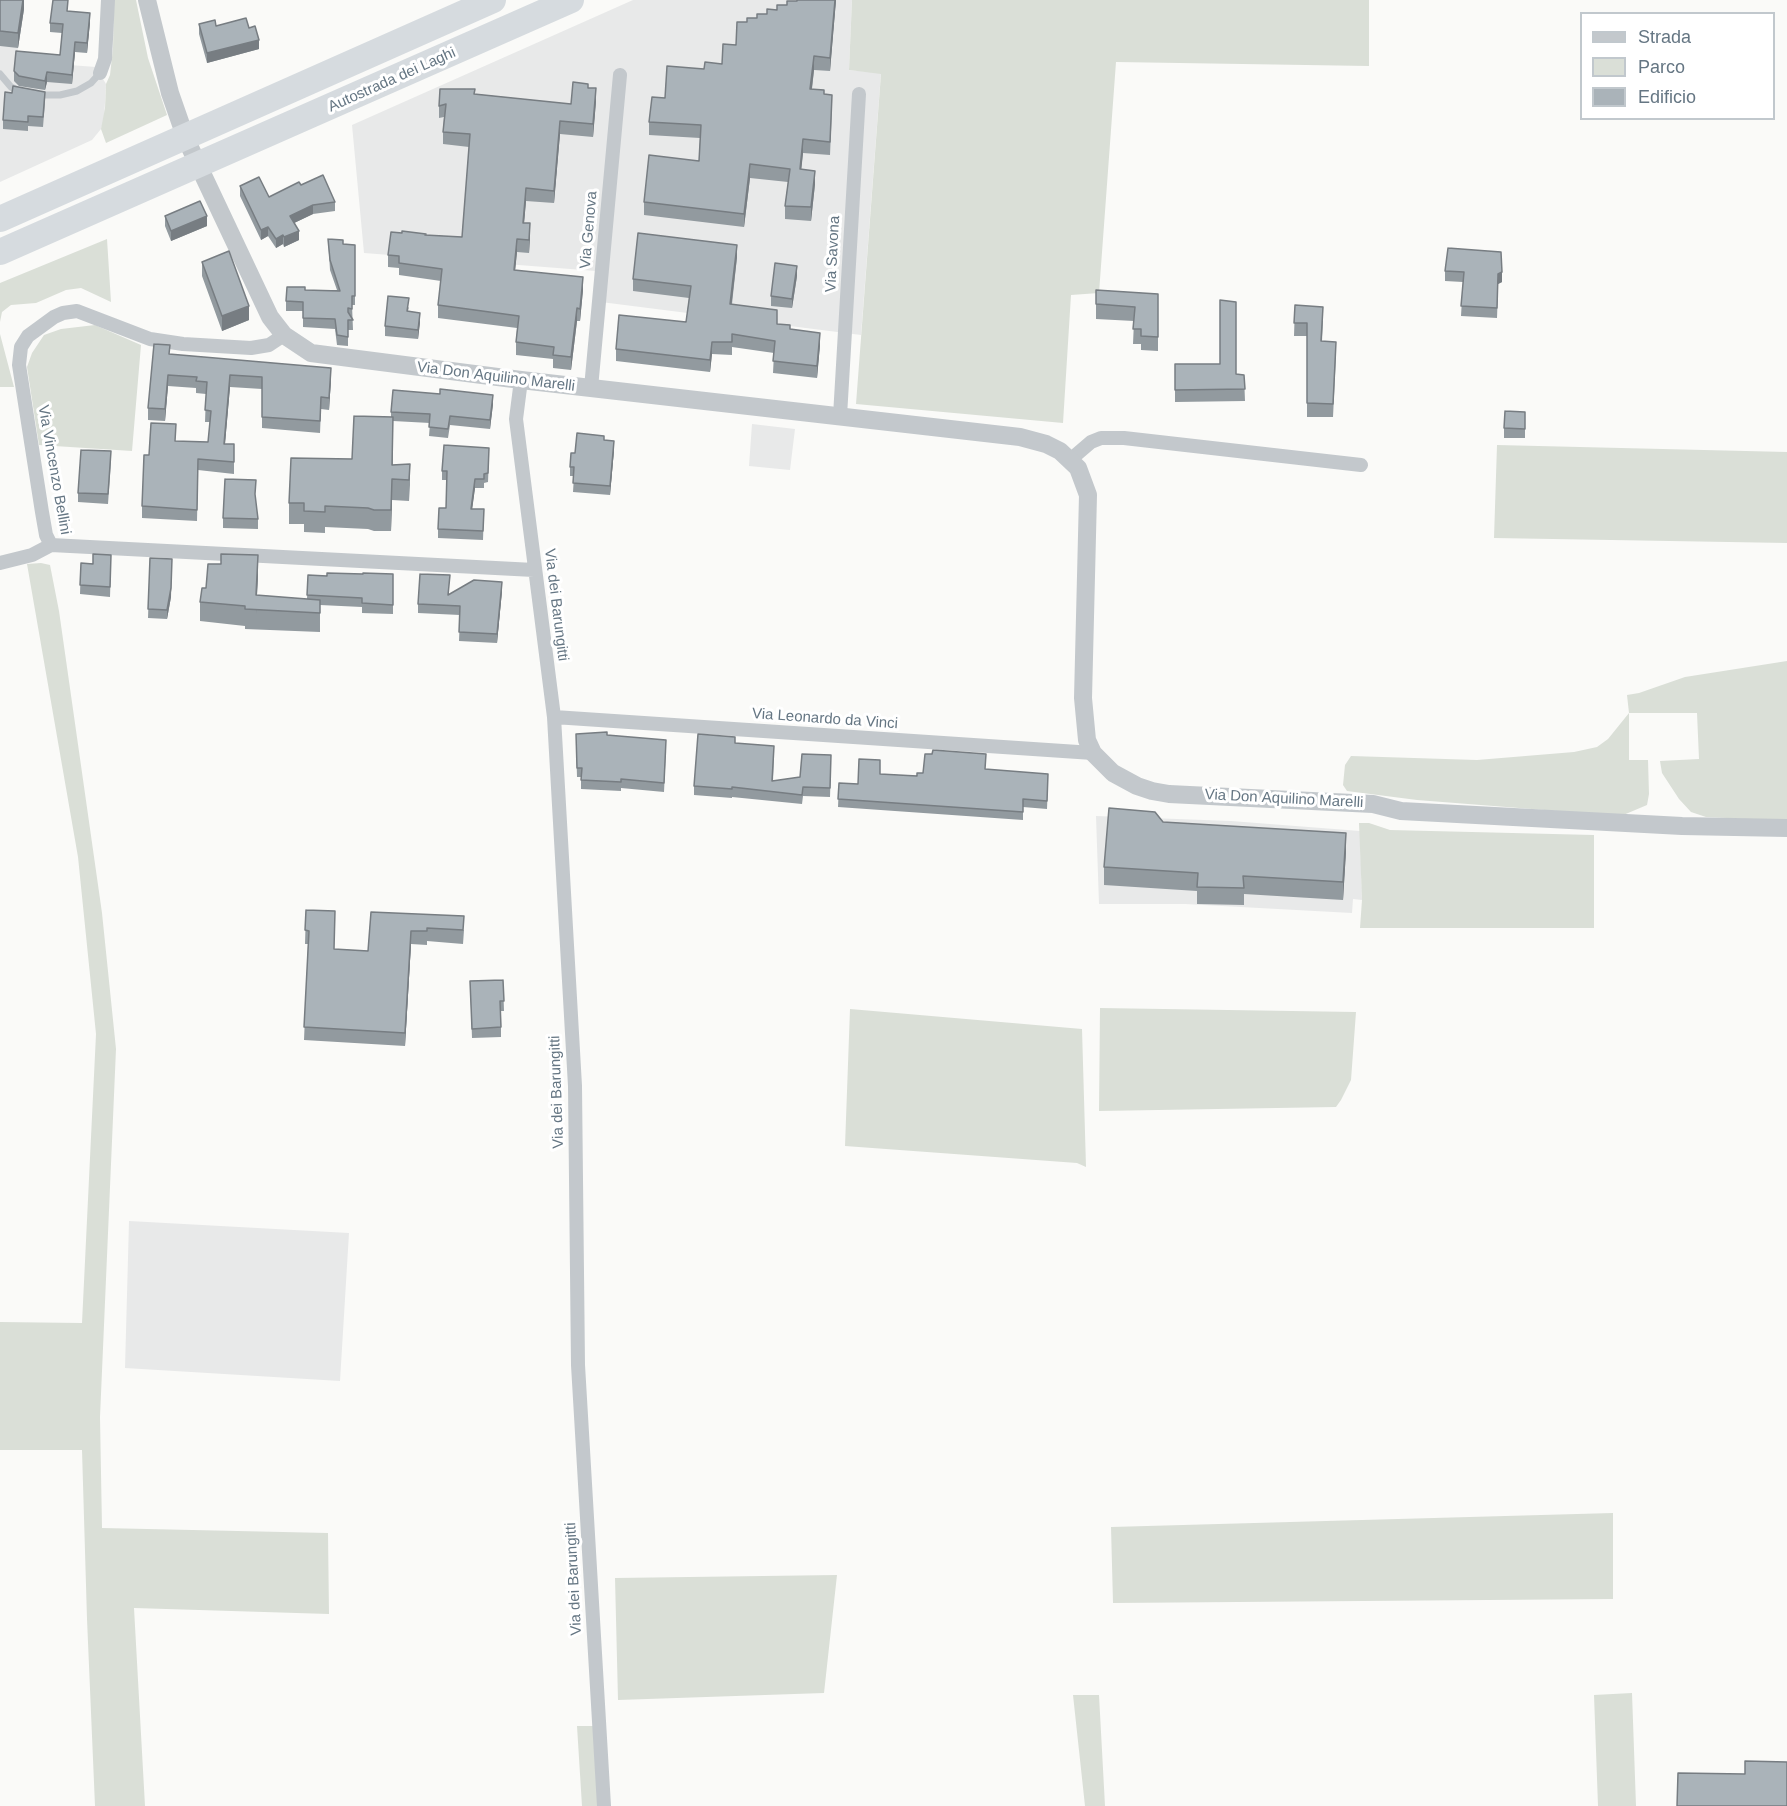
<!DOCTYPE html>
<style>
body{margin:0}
#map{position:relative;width:1787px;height:1806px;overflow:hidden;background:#fafaf8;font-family:Arial,sans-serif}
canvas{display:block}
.legend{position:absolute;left:1580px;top:12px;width:195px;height:108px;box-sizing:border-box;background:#fff;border:2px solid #c1c8cd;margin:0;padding:8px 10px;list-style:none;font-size:18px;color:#657683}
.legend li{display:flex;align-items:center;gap:12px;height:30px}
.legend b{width:30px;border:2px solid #c1c8cd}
</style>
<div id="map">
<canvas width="1787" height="1806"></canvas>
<ul class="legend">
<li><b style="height:8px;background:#c3c8cc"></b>Strada</li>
<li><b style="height:16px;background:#dadfd7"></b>Parco</li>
<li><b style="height:16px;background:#aab3b9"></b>Edificio</li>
</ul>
</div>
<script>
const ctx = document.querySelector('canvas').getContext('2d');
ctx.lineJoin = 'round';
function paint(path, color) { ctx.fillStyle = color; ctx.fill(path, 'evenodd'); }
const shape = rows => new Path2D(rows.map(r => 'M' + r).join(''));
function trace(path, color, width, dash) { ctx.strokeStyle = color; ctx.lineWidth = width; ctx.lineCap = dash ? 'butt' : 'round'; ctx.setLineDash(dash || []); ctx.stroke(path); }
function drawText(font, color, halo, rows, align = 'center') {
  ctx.font = font + ' Arial,sans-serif'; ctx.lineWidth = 6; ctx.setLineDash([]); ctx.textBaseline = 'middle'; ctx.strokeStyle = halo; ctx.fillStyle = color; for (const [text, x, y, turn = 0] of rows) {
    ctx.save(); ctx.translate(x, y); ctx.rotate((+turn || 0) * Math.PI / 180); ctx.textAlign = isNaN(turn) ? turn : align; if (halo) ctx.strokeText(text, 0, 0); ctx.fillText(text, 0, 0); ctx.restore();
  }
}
const built = shape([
 [633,0,852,0,849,70,881,73,861,335,593,301,596,271,364,253,352,125],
 [0,6,24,9,16,61,96,67,106,84,104,120,101,129,92,140,0,182],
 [752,424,795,429,790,470,749,466],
 [1096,816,1231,821,1360,831,1362,900,1353,899,1352,913,1185,904,1099,904],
 [129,1221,349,1233,340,1381,125,1368]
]);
const green = shape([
 [114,0,136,0,148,58,167,115,106,143,101,129,105,108,106,84,110,75,113,48],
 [852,0,1369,0,1369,66,1116,62,1099,293,1071,295,1063,423,856,404,881,74,849,70],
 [107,239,111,302,81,288,66,290,36,303,11,305,2,312,0,322,0,283],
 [95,325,141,345,132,451,39,445,27,367,32,353,44,335,61,329],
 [0,334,14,387,0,387],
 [1497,445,1787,452,1787,543,1494,538],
 [41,563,50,565,59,611,102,913,116,1049,100,1417,102,1528,328,1533,329,1614,134,1608,145,1806,95,1806,87,1619,82,1450,0,1450,0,1322,82,1323,96,1034,78,857,27,564],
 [1787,661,1787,821,1706,817,1691,812,1679,799,1662,773,1660,761,1699,759,1697,713,1629,713,1629,760,1648,760,1649,794,1647,805,1621,816,1417,800,1347,791,1343,785,1345,765,1351,756,1477,760,1574,752,1597,747,1608,739,1629,713,1627,695,1639,693,1685,677],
 [1359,823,1369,823,1390,830,1594,835,1594,928,1360,928,1362,900],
 [1100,1008,1356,1012,1351,1080,1341,1100,1336,1107,1099,1111],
 [850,1009,1082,1029,1086,1167,1077,1163,845,1146],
 [1613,1513,1613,1599,1113,1603,1111,1527],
 [837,1575,824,1693,618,1700,615,1578],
 [1632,1693,1636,1806,1598,1806,1594,1695],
 [1073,1695,1099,1695,1105,1806,1085,1806],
 [577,1726,597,1726,601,1806,582,1806]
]);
const service = shape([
 [0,74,11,87,21,92],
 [37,95,60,95,77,91,91,83,100,73]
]);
const minor = shape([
 [100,73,105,59,108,0],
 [521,380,516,419,554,717,575,1086,578,1365,604,1806],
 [591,388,620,75],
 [840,416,859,94],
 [1070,460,1091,442,1101,438,1124,438,1361,465],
 [51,545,46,535,42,512,19,365,21,347,28,336,54,317,63,313,77,311,150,339,183,344,251,348,269,345,284,335],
 [51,545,534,570],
 [0,563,32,555,51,545],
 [554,717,1093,753]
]);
const tertiary = shape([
 [147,0,170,93,186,139,270,317,284,335,311,353,521,380,1020,437,1046,444,1060,451,1078,468,1088,495,1083,698,1087,740,1093,753,1113,773,1137,786,1152,791,1169,794,1373,804,1401,811,1682,826,1787,828]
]);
const motorway = shape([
 [0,219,493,0],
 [0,252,571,0]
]);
const wall = shape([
 [0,0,24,0,24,9,18,48,0,46],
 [836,0,830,71,814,70,812,89,824,94,832,108,830,155,803,153,801,169,815,184,811,221,785,219,785,206,788,182,750,178,744,227,644,215,644,202,699,161,700,138,649,135,649,122,665,98,704,69,722,64,736,45,747,22,787,5],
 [68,11,90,22,87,53,75,52,72,84,47,82,45,90,19,86,14,81,14,71,60,55,62,33,50,32,50,23],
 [199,24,249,28,259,49,207,63,199,34],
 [588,88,596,101,593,137,560,134,554,203,526,201,524,223,530,236,529,253,517,252,515,270,583,290,580,321,577,321,571,370,553,368,553,359,516,355,516,342,517,328,438,318,438,305,441,281,399,275,399,268,388,267,388,255,426,235,462,237,469,147,443,144,443,132,444,117,439,118,439,106,475,94,571,104],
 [45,102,43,127,28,126,28,131,3,129,3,120],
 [301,185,335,202,335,211,313,214,294,223,299,240,284,247,283,244,276,248,268,236,261,240,240,196,240,186,269,197],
 [165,216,207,226,171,241,165,226],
 [328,239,343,244,355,245,355,305,352,305,353,330,348,330,348,346,337,345,335,329,303,327,303,311,286,311,286,301,305,290,337,290,330,270],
 [1448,248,1502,282,1498,284,1497,318,1461,316,1463,282,1445,281,1445,271],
 [737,257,732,304,777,324,790,329,820,345,817,378,773,373,774,353,732,347,732,355,712,354,710,372,616,361,616,349,686,322,689,298,633,291,633,279],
 [202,262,249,320,222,331,202,276],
 [797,276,792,308,771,306,771,296],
 [1096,290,1158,294,1158,351,1141,350,1141,344,1133,344,1134,321,1096,319],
 [1295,305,1323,321,1322,341,1336,355,1333,417,1307,417,1307,336,1294,336],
 [409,307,408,311,420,322,418,339,385,336,385,326],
 [170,354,331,379,329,410,321,409,320,433,262,428,262,389,230,387,225,444,234,444,234,474,198,470,197,521,142,518,142,506,149,455,176,441,208,442,210,422,205,422,206,394,196,393,196,388,168,386,165,421,148,420,148,408],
 [1175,364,1236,374,1244,375,1245,401,1175,402],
 [493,404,490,429,450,425,448,438,429,436,430,423,393,421,393,465,410,464,410,485,409,501,392,500,391,531,374,531,368,529,325,527,325,533,304,532,304,524,289,524,289,503,352,459,391,417,391,412],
 [1525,412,1525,438,1504,438,1504,428],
 [604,440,614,450,610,495,573,492,574,476,570,476,570,467,575,453],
 [489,457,488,482,484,483,484,488,475,488,472,509,484,509,483,540,438,538,438,529,446,508,447,480,442,480,442,471],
 [111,461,108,504,78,502,78,493],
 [255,498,258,519,258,529,223,528,223,518],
 [150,558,171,597,167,619,148,618],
 [81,563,111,564,110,597,80,594],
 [363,574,393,574,393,614,362,613,362,607,320,605,320,632,245,629,245,626,200,621,200,602,206,588,258,575,257,595,307,599,308,575,327,576],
 [502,591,497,643,459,641,460,615,418,613,418,604,449,594],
 [607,735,666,749,664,792,621,788,621,791,581,789,581,777,577,777,576,743],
 [735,743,774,755,773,781,800,777,831,765,830,797,803,796,802,804,732,797,732,798,694,795,694,786],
 [985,769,1048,782,1047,809,1023,807,1023,820,838,807,839,783,858,784,880,774,917,776,923,773],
 [1163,822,1346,851,1343,900,1244,894,1244,905,1197,904,1197,891,1104,885,1104,867],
 [306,910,334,949,368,951,371,912,464,930,463,944,427,941,427,945,411,944,405,1046,304,1040,308,944,305,944],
 [503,980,504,1011,501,1011,501,1037,472,1038,470,981]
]);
const shadedWall = shape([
 [23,0,24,0,24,9,18,48,18,33],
 [835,0,836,0,830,71,830,58],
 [90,13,90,22,87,53,87,43],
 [259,40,259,49,207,63,207,53],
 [75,42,75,52,72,84,72,75],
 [814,56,814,70,810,103,810,89],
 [47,72,47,82,45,90,45,81],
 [596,88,596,101,593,137,593,124],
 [560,121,560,134,554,203,554,191],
 [803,139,803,153,800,183,800,169],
 [750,164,750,178,744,227,744,214],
 [815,171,815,184,811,221,811,207],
 [526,188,526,201,523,235,523,223],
 [313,205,313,214,290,225,290,216],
 [207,216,207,226,171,241,171,231],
 [530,223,530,236,529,253,529,240],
 [268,227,268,236,261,240,261,230],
 [299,231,299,240,284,247,284,237],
 [283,235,283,244,276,248,276,239],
 [517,239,517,252,514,282,514,270],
 [737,245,737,257,730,317,730,304],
 [797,266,797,276,792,308,792,299],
 [1502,272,1502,282,1498,284,1497,318,1498,274],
 [583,277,583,290,580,321,580,309],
 [249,306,249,320,222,331,222,316],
 [577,308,577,321,571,370,571,357],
 [420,313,420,322,418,339,418,330],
 [820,333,820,345,817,378,817,366],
 [712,342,712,354,710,372,710,360],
 [331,368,331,379,329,410,329,398],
 [168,375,168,386,165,421,165,409],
 [230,375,230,387,224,455,224,444],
 [493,395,493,404,490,429,490,420],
 [614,441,614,450,610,495,610,486],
 [392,479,392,500,391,531,391,510],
 [475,479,475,488,471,518,471,509],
 [258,555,258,575,256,614,256,595],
 [172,559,171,597,167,619,167,610],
 [502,582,502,591,497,643,497,634],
 [1346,833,1346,851,1343,900,1343,882],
 [411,931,411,944,405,1046,405,1033]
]);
const building = shape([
 [0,0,23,0,18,33,0,31,0,0],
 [53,0,68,0,67,11,90,13,87,43,75,42,72,75,47,72,45,81,19,76,14,71,16,51,60,55,63,24,50,23,53,0],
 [797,0,835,0,830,58,814,56,810,89,824,90,824,94,832,95,830,142,803,139,800,169,815,171,811,207,785,206,790,169,750,164,744,214,644,202,649,155,699,161,701,125,649,122,652,97,665,98,667,66,704,69,705,62,722,64,723,44,736,45,737,22,747,22,747,18,757,18,757,14,767,14,767,9,777,10,777,5,787,5,787,1,797,1,797,0],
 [246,18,249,28,255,26,259,40,207,53,199,24,215,20,216,26,246,18],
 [573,82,588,84,588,88,596,88,593,124,560,121,554,191,526,188,523,223,530,223,529,240,517,239,514,270,583,277,580,309,577,308,571,357,553,355,554,347,516,342,519,316,438,305,442,269,399,263,399,256,388,255,391,232,402,233,402,231,426,234,425,235,462,237,470,134,443,132,446,104,439,106,440,89,475,89,474,94,571,104,573,82],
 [13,86,45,92,43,117,28,116,28,122,3,120,5,92,12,93,13,86],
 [323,175,335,202,313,205,290,216,299,231,284,237,283,235,276,239,268,227,261,230,240,186,259,177,269,197,299,182,301,185,323,175],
 [200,201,207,216,171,231,165,216,200,201],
 [638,233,737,245,730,304,777,310,777,324,790,325,790,329,820,333,817,366,773,361,775,341,732,334,732,342,712,342,710,360,616,349,619,315,686,322,691,286,633,279,638,233],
 [328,239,343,240,343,244,355,245,355,296,352,296,352,309,348,308,348,312,353,320,348,320,348,337,337,335,335,319,303,318,303,302,286,301,287,287,305,287,305,290,340,291,330,260,328,239],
 [1448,248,1501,252,1502,272,1498,274,1497,308,1461,306,1464,272,1445,271,1448,248],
 [229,251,249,306,222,316,202,262,229,251],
 [775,263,797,266,792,299,771,296,775,263],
 [1096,290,1158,294,1158,337,1141,336,1141,329,1133,329,1135,307,1096,304,1096,290],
 [388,296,409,298,407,311,420,313,418,330,385,326,388,296],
 [1220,300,1236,302,1236,374,1244,375,1245,389,1175,390,1175,364,1220,364,1220,300],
 [1295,305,1323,307,1321,341,1336,342,1333,404,1307,403,1307,323,1294,323,1295,305],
 [154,344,170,345,169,354,331,368,329,398,321,397,320,421,262,417,262,377,230,375,224,444,234,444,234,462,198,459,197,510,142,506,144,455,149,455,151,423,176,424,175,441,208,442,211,411,205,410,207,382,196,381,197,377,168,375,165,409,148,408,154,344],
 [440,389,493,395,490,420,450,416,448,429,429,427,430,414,391,412,393,390,440,394,440,389],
 [1505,411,1525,412,1525,429,1504,428,1505,411],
 [354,416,393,417,392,465,410,464,409,480,392,479,391,510,374,510,368,508,325,506,325,512,304,511,304,503,289,503,291,458,352,459,354,416],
 [577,433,604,436,604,440,614,441,610,486,573,483,574,467,570,467,571,453,575,453,577,433],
 [444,445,489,448,488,473,484,474,484,479,475,479,471,509,484,509,483,531,438,529,439,508,446,508,447,471,442,471,444,445],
 [81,450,111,451,108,494,78,493,81,450],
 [225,479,256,480,255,494,258,519,223,518,225,479],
 [93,554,111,555,110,587,80,585,81,563,93,564,93,554],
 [221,554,258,555,256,595,320,600,320,613,245,609,245,606,200,602,202,588,206,588,208,564,221,564,221,554],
 [150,558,172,559,171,588,167,610,148,609,150,558],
 [327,573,363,574,363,573,393,574,393,605,362,603,362,598,307,595,308,575,327,576,327,573],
 [420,574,450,575,448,595,474,580,502,582,497,634,459,632,460,606,418,604,420,574],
 [607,732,607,735,666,740,664,783,621,779,621,782,581,780,582,768,577,768,576,734,607,732],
 [698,734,735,737,735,743,774,746,772,781,800,777,802,754,831,755,830,788,803,787,802,795,732,787,732,789,694,786,698,734],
 [933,750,986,754,985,769,1048,774,1047,801,1023,799,1023,812,838,799,839,783,858,784,859,759,880,760,880,774,917,776,917,773,923,773,925,754,932,754,933,750],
 [1109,808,1155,812,1163,822,1346,833,1343,882,1243,876,1244,888,1197,887,1198,873,1104,867,1109,808],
 [306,910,335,911,334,949,368,951,371,912,464,916,463,930,427,928,427,931,411,931,405,1033,304,1027,309,931,305,930,306,910],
 [503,980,504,1001,500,1001,501,1027,472,1029,470,981,503,980],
 [1745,1761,1787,1762,1787,1806,1677,1806,1678,1773,1745,1774,1745,1761]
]);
const streetNames = [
 ["Autostrada dei Laghi",392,80,-24],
 ["Via Genova",589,230,-85],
 ["Via Savona",833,254,-87],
 ["Via Don Aquilino Marelli",496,377,7],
 ["Via Vincenzo Bellini",54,470,80],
 ["Via dei Barungitti",556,605,83],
 ["Via Leonardo da Vinci",825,719,4],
 ["Via Don Aquilino Marelli",1284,799,3],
 ["Via dei Barungitti",557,1092,-92],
 ["Via dei Barungitti",574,1579,-93]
];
paint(built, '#e8e9e9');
paint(green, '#dadfd7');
trace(service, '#c3c8cc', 7);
trace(minor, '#c3c8cc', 14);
trace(tertiary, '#c3c8cc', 18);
trace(motorway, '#d6dbdf', 26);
paint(wall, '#929a9f');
paint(shadedWall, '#777d82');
paint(building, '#aab3b9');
trace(building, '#777d82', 1.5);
drawText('15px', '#657683', '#fff', streetNames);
</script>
